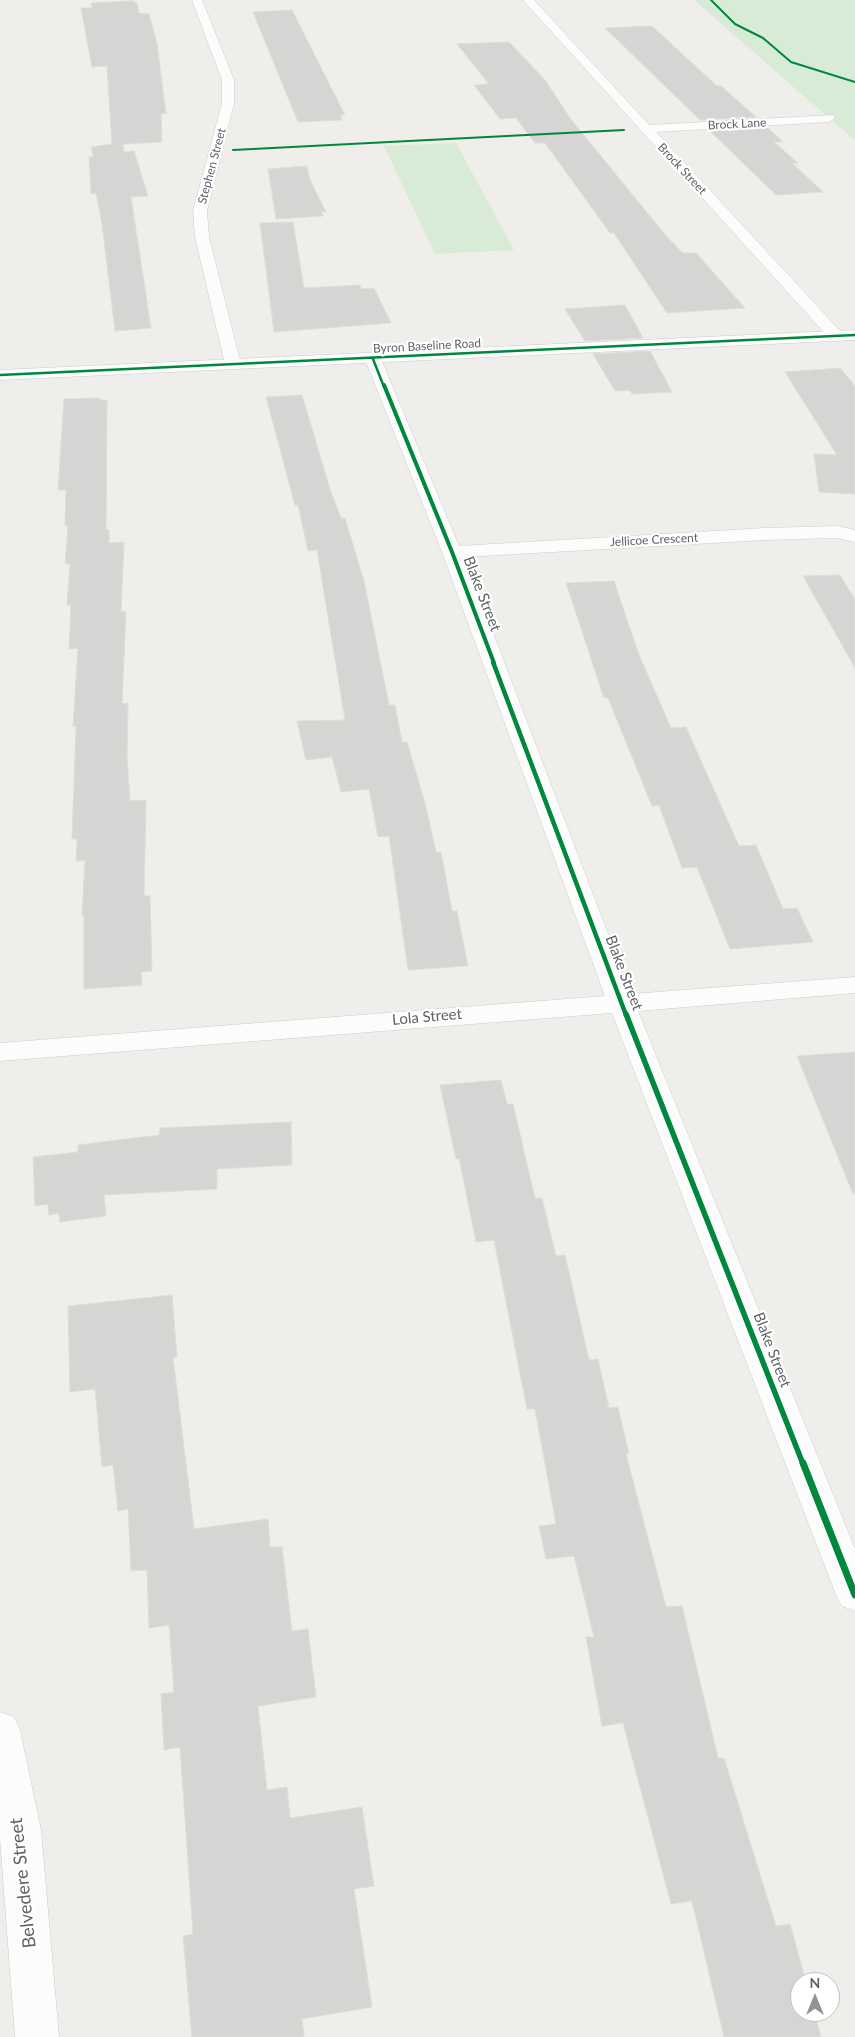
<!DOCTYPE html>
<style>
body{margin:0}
#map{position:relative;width:855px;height:2037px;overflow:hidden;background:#efeeea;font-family:Lato,sans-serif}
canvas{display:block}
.north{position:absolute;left:790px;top:1972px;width:50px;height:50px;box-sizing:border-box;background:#fff;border:1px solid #bfc1c3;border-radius:50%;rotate:0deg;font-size:14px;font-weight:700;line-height:20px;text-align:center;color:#5f6368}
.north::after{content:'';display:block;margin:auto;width:18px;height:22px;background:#919496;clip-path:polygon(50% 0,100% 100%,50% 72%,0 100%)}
</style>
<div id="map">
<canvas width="855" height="2037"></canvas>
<div class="north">N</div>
</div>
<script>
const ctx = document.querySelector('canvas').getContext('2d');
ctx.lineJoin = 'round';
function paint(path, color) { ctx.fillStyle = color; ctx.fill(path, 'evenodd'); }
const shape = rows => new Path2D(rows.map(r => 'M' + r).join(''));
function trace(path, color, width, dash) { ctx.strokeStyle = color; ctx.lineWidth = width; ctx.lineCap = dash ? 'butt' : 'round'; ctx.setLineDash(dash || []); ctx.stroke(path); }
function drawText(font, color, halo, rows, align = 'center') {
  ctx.font = font + ' Lato,sans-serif'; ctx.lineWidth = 4.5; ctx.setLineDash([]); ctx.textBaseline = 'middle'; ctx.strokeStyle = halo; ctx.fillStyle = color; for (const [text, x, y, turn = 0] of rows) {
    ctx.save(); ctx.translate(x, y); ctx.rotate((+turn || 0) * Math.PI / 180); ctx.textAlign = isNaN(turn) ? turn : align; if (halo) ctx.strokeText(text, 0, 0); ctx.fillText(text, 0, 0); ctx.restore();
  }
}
const green = shape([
 [694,0,855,0,855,140,829,118],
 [456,143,514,250,435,254,384,146]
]);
const building = shape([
 [132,1,137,3,139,13,149,14,157,44,166,113,161,114,162,142,123,144,124,152,134,151,148,196,131,197,151,328,115,331,102,224,96,193,91,194,89,157,93,157,91,147,112,144,107,66,92,67,81,8,92,8,91,3,132,1],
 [292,10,345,115,341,115,342,120,298,122,253,12,292,10],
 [652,26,717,86,721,86,756,117,700,120,605,28,652,26],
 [509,42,545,80,570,118,667,237,683,253,696,253,745,308,667,313,614,233,610,233,545,143,535,143,516,118,500,119,474,85,489,84,457,44,509,42],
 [767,127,783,142,774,142,798,163,792,163,823,192,776,195,710,131,767,127],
 [307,166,310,180,326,212,321,212,323,216,276,219,268,169,307,166],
 [293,222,304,288,360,285,361,289,374,288,391,323,274,332,260,223,293,222],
 [625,305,643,338,585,341,565,309,625,305],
 [650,351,672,392,632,394,630,390,615,391,593,354,650,351],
 [840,368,855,386,855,494,819,492,814,454,837,455,785,372,840,368],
 [302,395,330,489,341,518,345,518,364,581,389,705,395,705,402,742,407,742,425,803,436,852,441,852,452,911,457,911,468,966,408,970,389,836,378,837,369,789,341,792,332,757,306,760,297,721,345,720,317,550,308,551,298,505,295,505,266,397,302,395],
 [100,398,100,400,107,400,106,530,109,530,109,543,124,542,121,612,126,611,122,704,128,703,127,756,130,801,146,800,144,896,150,896,152,971,141,972,142,985,84,989,84,916,82,916,85,860,76,861,77,839,72,839,76,726,73,726,78,648,69,649,71,605,67,605,70,564,65,564,68,526,65,526,66,490,58,490,64,399,100,398],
 [840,575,855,600,855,668,803,576,840,575],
 [614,581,639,655,671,728,686,727,739,846,756,845,783,909,797,908,813,942,730,949,697,867,682,868,659,805,652,806,608,698,604,698,566,583,614,581],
 [855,1052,855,1194,853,1194,797,1056,855,1052],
 [501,1080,507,1104,513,1104,535,1198,542,1198,556,1256,565,1255,589,1360,598,1359,609,1408,618,1407,629,1454,626,1454,666,1607,682,1606,718,1758,724,1758,776,1926,790,1924,806,1982,800,1982,800,2012,814,2012,821,2037,724,2037,692,1901,671,1904,623,1723,602,1726,586,1637,594,1637,574,1556,546,1559,539,1526,556,1524,535,1409,527,1409,494,1240,476,1242,459,1158,456,1159,440,1085,501,1080],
 [291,1122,292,1165,217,1169,217,1189,104,1195,106,1216,60,1222,59,1213,49,1215,48,1204,35,1206,33,1157,78,1152,78,1145,159,1135,160,1128,291,1122],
 [172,1295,177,1357,173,1357,194,1529,268,1519,270,1547,282,1547,292,1631,308,1629,316,1697,258,1706,267,1790,287,1787,290,1818,362,1807,374,1886,354,1889,372,2007,302,2019,304,2037,192,2037,183,1936,193,1934,180,1747,164,1750,161,1694,174,1692,169,1625,149,1628,147,1570,131,1571,128,1509,118,1511,113,1465,102,1467,95,1389,70,1392,68,1306,172,1295]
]);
const street = shape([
 [192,0,202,0,234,80,234,104,207,211,209,237,241,364,239,367,233,369,227,367,225,364,195,237,193,211,222,104,222,80,192,0],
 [523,0,534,0,649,125,833,115,835,118,829,122,656,132,842,333,844,336,842,339,830,339,523,0],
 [373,354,381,359,459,546,765,528,837,526,855,530,855,542,837,538,765,540,464,557,631,994,855,977,855,993,638,1011,855,1549,855,1611,842,1606,836,1595,612,1013,0,1061,0,1043,605,996,442,552,365,359,373,354],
 [0,1712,14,1717,20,1730,41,1830,59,2037,15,2037,0,1838,0,1712]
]);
const secondary = shape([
 [855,330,855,340,0,380,0,370,855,330]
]);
const cyclewayFar5 = shape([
 [711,0,735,24,763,38,791,62,855,82],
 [233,150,624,130]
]);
const cyclewayFar4 = shape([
 [373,359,384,387],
 [0,375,855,335]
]);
const cyclewayFar3 = shape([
 [384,385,452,552,494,663]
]);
const cyclewayFar2 = shape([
 [493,662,626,1015]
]);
const cyclewayFar1 = shape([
 [626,1014,803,1464]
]);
const cycleway = shape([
 [803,1463,855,1595]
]);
const farStreetnames = [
 ["Brock Lane",737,124,-3],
 ["Stephen Street",212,166,-75],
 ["Brock Street",682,169,47],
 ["Byron Baseline Road",427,346,-3],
 ["Jellicoe Crescent",654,540,-3]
];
const streetNames = [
 ["Blake Street",482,594,69],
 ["Blake Street",624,973,69],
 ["Lola Street",427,1017,-5],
 ["Blake Street",772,1350,69]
];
const nearStreetnames = [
 ["Belvedere Street",23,1883,-96]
];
paint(green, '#d8ebd6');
paint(building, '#d6d5d3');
trace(building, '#deddd9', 1);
trace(street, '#cbcccc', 1);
trace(secondary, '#cacacb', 1);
paint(street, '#fdfcfc');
paint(secondary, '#fdfcfc');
trace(cyclewayFar5, '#00873e', 2);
trace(cyclewayFar4, '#00873e', 2.5);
trace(cyclewayFar3, '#00873e', 4);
trace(cyclewayFar2, '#00873e', 4.5);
trace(cyclewayFar1, '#00873e', 5.5);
trace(cycleway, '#00873e', 7);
drawText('12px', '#5f6368', '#fff', farStreetnames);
drawText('15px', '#5f6368', '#fff', streetNames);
drawText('18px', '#5f6368', '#fff', nearStreetnames);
</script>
